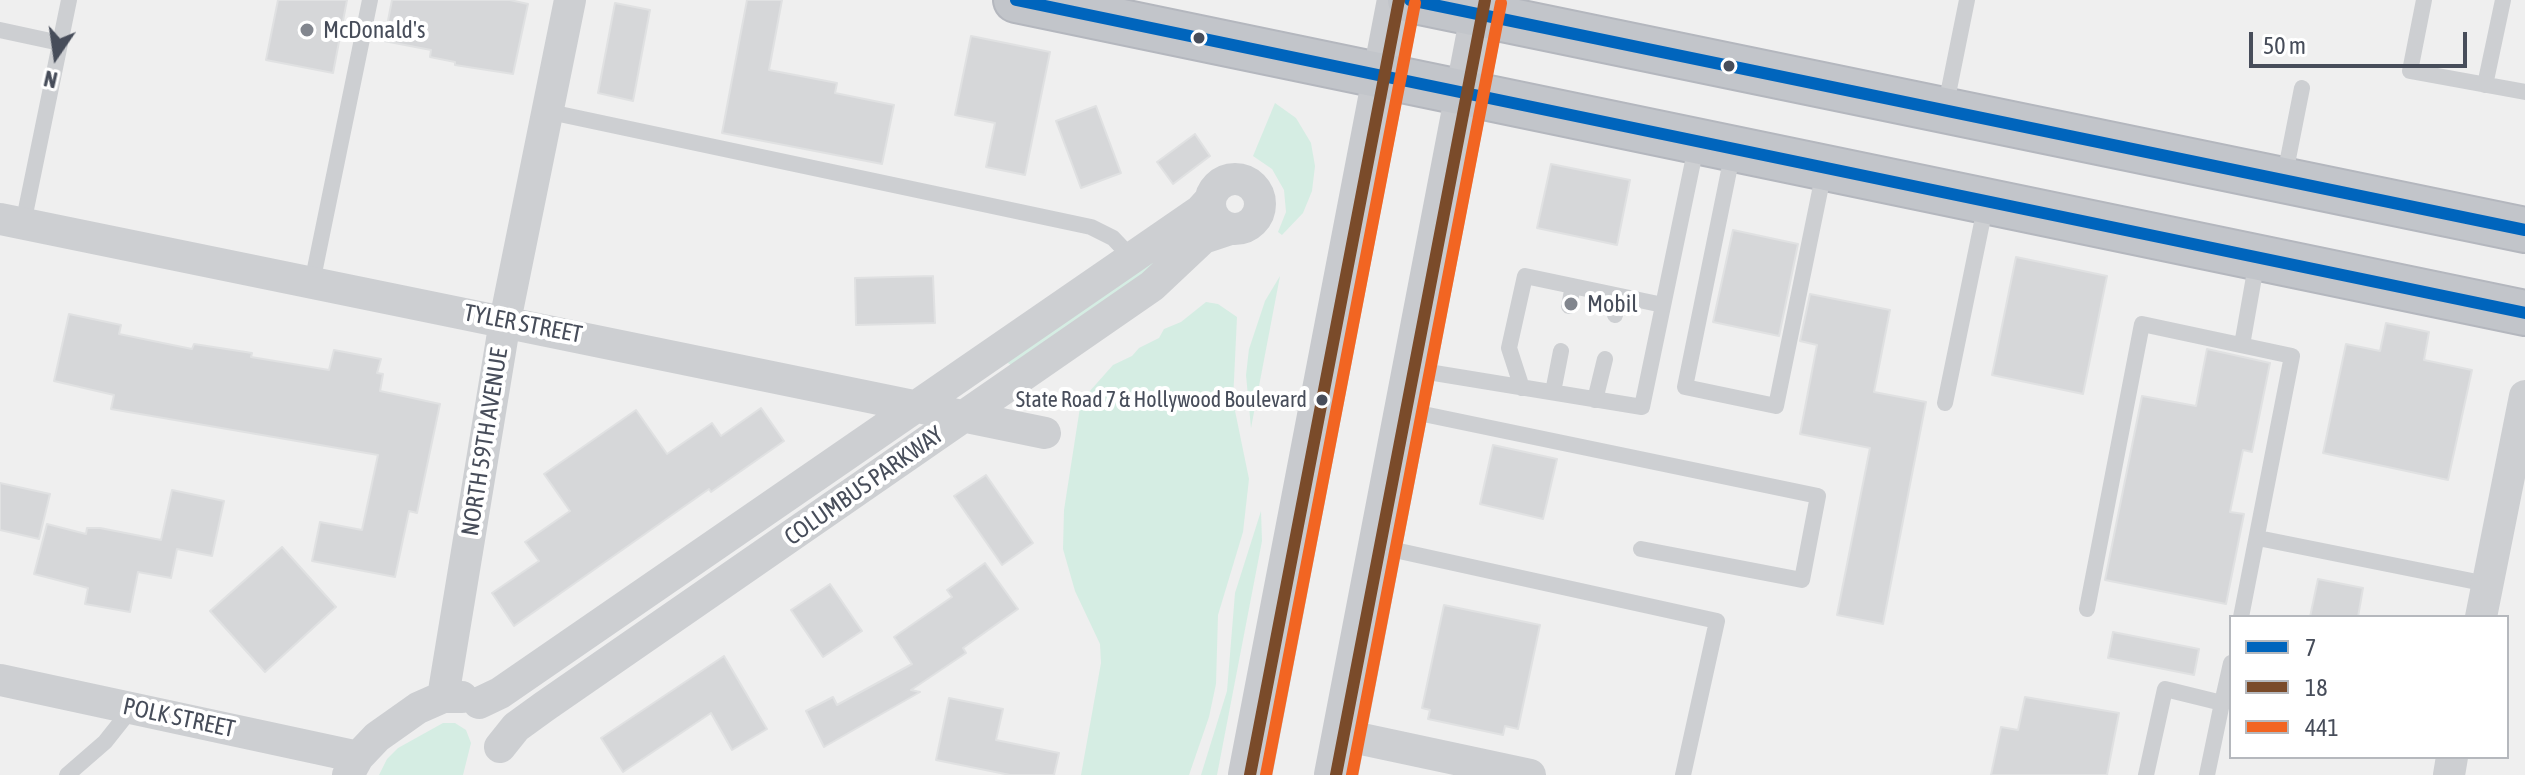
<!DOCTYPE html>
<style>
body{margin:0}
#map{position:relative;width:2525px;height:775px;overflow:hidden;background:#efefef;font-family:"Asap Condensed",sans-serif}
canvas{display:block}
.legend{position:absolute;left:2229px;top:615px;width:280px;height:144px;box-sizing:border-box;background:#fff;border:2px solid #b5b8bd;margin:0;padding:10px 14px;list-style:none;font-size:24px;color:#474d5a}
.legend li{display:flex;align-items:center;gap:16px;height:40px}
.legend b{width:40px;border:2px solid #b5b8bd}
.north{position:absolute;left:16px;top:16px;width:80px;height:80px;-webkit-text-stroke:6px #fff;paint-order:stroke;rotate:193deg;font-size:22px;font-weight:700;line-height:32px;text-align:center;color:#474d5a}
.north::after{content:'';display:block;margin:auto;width:28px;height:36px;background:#474d5a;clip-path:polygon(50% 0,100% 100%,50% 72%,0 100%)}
.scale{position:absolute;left:2249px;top:32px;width:218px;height:36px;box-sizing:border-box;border:4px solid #474d5a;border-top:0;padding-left:10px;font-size:24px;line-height:28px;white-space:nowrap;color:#474d5a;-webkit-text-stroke:6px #fff;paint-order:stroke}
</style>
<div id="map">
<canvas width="2525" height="775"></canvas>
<ul class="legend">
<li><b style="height:10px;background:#0065bd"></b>7</li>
<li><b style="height:10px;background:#7a4b2a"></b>18</li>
<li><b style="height:10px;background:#f26522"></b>441</li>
</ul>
<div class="north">N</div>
<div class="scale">50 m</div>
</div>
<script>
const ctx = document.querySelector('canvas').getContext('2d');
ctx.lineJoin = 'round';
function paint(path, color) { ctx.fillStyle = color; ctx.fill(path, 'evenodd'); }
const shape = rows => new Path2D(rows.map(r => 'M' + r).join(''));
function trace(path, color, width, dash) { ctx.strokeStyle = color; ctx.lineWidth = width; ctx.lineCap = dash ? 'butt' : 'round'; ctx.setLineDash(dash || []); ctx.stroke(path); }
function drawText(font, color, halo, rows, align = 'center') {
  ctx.font = font + ' "Asap Condensed",sans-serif'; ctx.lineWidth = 8; ctx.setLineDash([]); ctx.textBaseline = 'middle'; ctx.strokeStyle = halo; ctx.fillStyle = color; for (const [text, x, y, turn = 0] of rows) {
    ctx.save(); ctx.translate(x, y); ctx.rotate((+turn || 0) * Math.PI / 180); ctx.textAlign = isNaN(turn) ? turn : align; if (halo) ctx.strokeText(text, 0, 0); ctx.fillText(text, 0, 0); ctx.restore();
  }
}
const green = shape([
 [1275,103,1296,118,1311,143,1315,166,1312,191,1303,213,1282,235,1278,232,1286,212,1284,190,1272,169,1253,156],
 [1154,260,1157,264,1012,366,1008,363,1010,357],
 [1280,276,1251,428,1246,375,1249,349,1265,301],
 [1206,302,1218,304,1237,317,1233,401,1249,479,1243,532,1218,615,1216,684,1209,717,1189,775,1081,775,1101,663,1100,644,1075,591,1063,549,1064,510,1081,401,1113,365,1132,356,1139,348,1159,338,1164,329,1181,322],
 [1261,511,1262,541,1217,775,1201,775,1227,691,1235,593],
 [443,723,455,723,466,730,471,743,463,775,379,775,387,759,398,748]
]);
const building = shape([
 [278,0,347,0,333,73,266,60,278,0],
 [392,0,510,0,528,4,513,74,455,65,455,62,430,57,431,50,384,41,392,0],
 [747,0,782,0,769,70,837,83,835,93,894,105,882,164,722,133,747,0],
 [615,3,650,10,633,101,598,93,615,3],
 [971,36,1050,52,1025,175,986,167,995,123,955,115,971,36],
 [1096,106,1121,173,1081,188,1056,121,1096,106],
 [1195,134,1210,156,1173,184,1157,162,1195,134],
 [1551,164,1630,180,1617,245,1537,228,1551,164],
 [1733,230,1798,244,1779,336,1713,322,1733,230],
 [2016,257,2107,276,2083,394,1992,375,2016,257],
 [933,276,935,323,856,325,855,278,933,276],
 [1810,294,1890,310,1874,392,1926,402,1883,624,1837,615,1870,448,1800,434,1817,345,1800,341,1810,294],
 [69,314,121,325,119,334,192,349,194,344,252,353,251,357,329,370,334,350,381,359,377,373,383,374,380,391,440,404,417,513,409,511,395,577,312,561,320,522,362,530,378,455,111,409,114,395,54,381,69,314],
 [2386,323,2429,332,2424,360,2472,370,2448,480,2323,453,2346,344,2380,351,2386,323],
 [2207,349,2270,363,2252,452,2243,450,2230,512,2244,514,2226,604,2105,580,2142,396,2196,406,2207,349],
 [761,408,784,441,711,492,709,489,514,626,492,593,539,561,525,542,570,511,544,474,636,410,667,454,712,423,721,436,761,408],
 [1493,445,1557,459,1543,519,1480,504,1493,445],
 [986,475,1033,543,1002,565,954,496,986,475],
 [0,483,50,494,39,539,0,530,0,483],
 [172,490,224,501,212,556,177,549,171,578,138,572,130,612,85,604,88,588,34,574,47,524,86,534,87,528,100,528,161,540,172,490],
 [282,547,336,607,265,672,210,611,282,547],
 [985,563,1018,609,963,648,966,653,911,690,920,692,824,747,806,711,833,697,837,705,912,664,894,637,952,597,947,590,985,563],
 [2318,579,2363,588,2358,617,2310,617,2318,579],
 [830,584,862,631,823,657,791,610,830,584],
 [1444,605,1540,625,1518,729,1505,726,1503,735,1428,719,1430,710,1422,708,1444,605],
 [2113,632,2199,649,2194,675,2108,658,2113,632],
 [724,656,767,729,732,750,711,713,623,772,601,738,724,656],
 [2025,697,2119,713,2107,775,1991,775,2001,727,2018,730,2025,697],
 [949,698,1003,709,996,740,1059,753,1054,775,1010,775,936,760,949,698]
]);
const service = shape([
 [2424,0,2410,71,2525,92],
 [0,30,60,43],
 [2485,85,2503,0],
 [1945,109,1967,0],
 [550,112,1091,227,1113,238,1131,257],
 [1733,151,1685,387,1776,406,1824,171],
 [2284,179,2302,88],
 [23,224,69,0],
 [312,283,370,0],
 [1569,306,1573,286],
 [1615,315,1619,296],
 [2242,345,2257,260],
 [1416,370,1642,407,1697,142],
 [1522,388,1509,348,1525,276,1663,305],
 [1553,392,1561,351],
 [1595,400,1605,359],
 [1945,403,1986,203],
 [1409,411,1818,496,1802,580,1641,549],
 [2258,538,2487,584],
 [1381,547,1717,621,1683,775],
 [2087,609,2142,324,2292,356,2241,617],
 [2222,703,2231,663],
 [67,775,105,742,132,708],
 [2146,775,2165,689,2222,703,2207,775]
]);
const minor = shape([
 '1210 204a25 25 0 1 1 50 0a25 25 0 1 1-50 0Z',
 [0,219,1045,433],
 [2481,617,2525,396],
 [0,680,358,757],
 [443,697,505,321,570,0],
 [479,703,500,693,1200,211,1210,200],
 [1343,735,1530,775],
 [500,747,516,727,545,706,1152,286,1203,238,1230,229],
 [348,775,358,757,377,737,418,708,443,697,462,697],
 [2449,775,2452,757]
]);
const primary = shape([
 [1250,775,1399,0],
 [1336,775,1485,0]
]);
const trunk = shape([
 [1016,0,2525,313],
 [1410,0,2525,230]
]);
const bus1 = shape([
 [1016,0,2525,313],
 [1410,0,2525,230]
]);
const bus2 = shape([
 [1250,775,1399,0],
 [1336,775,1485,0]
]);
const bus3 = shape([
 [1266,775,1415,3],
 [1352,775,1501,3]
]);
const markers = [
 [307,30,8,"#82868e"],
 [1199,38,7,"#474d5a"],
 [1729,66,7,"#474d5a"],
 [1571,304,8,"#82868e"],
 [1322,400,7,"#474d5a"]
];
const busNames = [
 ["State Road 7 & Hollywood Boulevard",1307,400]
];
const poiNames = [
 ["McDonald's",323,30],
 ["Mobil",1587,304]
];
const streetNames = [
 ["TYLER STREET",523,324,11],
 ["NORTH 59TH AVENUE",485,442,-81],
 ["COLUMBUS PARKWAY",864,486,-35],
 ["POLK STREET",179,718,12]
];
paint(green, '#d5ede3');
paint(building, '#d6d7d9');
trace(building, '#e0e1e2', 2);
trace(trunk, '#b4b7be', 48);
trace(service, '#cdcfd2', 16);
trace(minor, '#cdcfd2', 32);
trace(primary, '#c8cace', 44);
trace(trunk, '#c2c5ca', 44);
trace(bus1, '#0065bd', 12);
trace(bus2, '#7a4b2a', 12);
trace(bus3, '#f26522', 12);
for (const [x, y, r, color] of markers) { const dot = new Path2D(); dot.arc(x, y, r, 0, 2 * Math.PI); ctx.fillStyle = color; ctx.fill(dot); trace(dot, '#fff', 3); }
drawText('22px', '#474d5a', '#fff', busNames, 'right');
drawText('24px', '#474d5a', '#fff', poiNames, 'left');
drawText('24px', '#474d5a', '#fff', streetNames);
</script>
